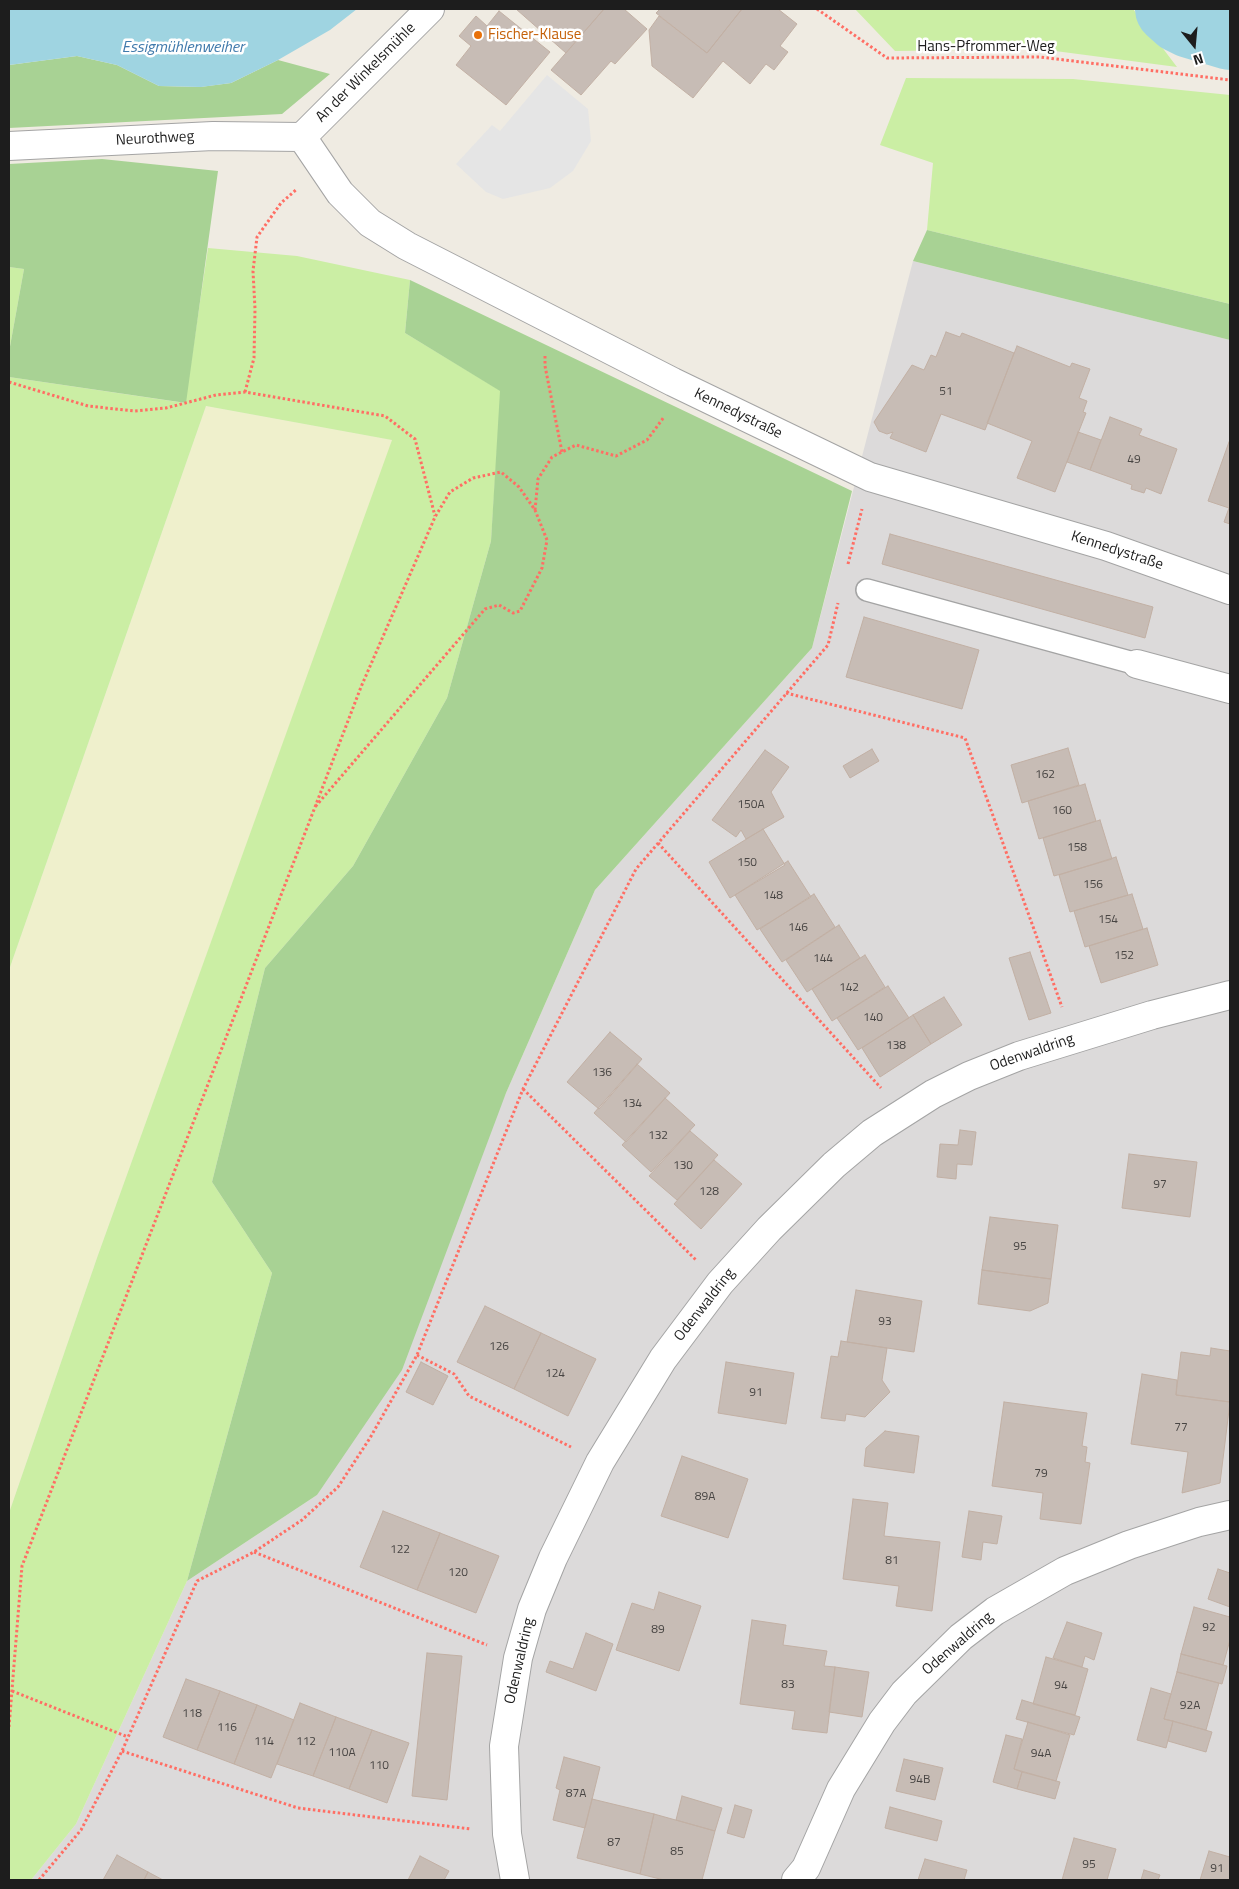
<!DOCTYPE html>
<meta charset="utf-8">
<style>
body{margin:0}
#map{position:relative;width:1239px;height:1889px;overflow:hidden;background:#efebe2;font-family:"Titillium Web",sans-serif}
canvas{display:block}
.frame{position:absolute;inset:0;border:10px solid #1d1d1d;pointer-events:none}
.north{position:absolute;left:1169px;top:20px;width:50px;height:50px;-webkit-text-stroke:4px #fff;paint-order:stroke;rotate:163deg;font-size:14px;font-weight:700;line-height:20px;text-align:center;color:#1d1d1d}
.north::after{content:'';display:block;margin:auto;width:18px;height:22px;background:#1d1d1d;clip-path:polygon(50% 0,100% 100%,50% 72%,0 100%)}
</style>
<div id="map">
<canvas width="1239" height="1889"></canvas>
<div class="frame"></div>
<div class="north">N</div>
</div>
<script>
const ctx = document.querySelector('canvas').getContext('2d');
ctx.lineJoin = 'round';
function paint(path, color) { ctx.fillStyle = color; ctx.fill(path, 'evenodd'); }
const shape = rows => new Path2D(rows.map(r => 'M' + r).join(''));
function trace(path, color, width, dash) { ctx.strokeStyle = color; ctx.lineWidth = width; ctx.lineCap = dash ? 'butt' : 'round'; ctx.setLineDash(dash || []); ctx.stroke(path); }
function drawText(font, color, halo, rows, align = 'center') {
  ctx.font = font + ' "Titillium Web",sans-serif'; ctx.lineWidth = 5; ctx.setLineDash([]); ctx.textBaseline = 'middle'; ctx.strokeStyle = halo; ctx.fillStyle = color; for (const [text, x, y, turn = 0] of rows) {
    ctx.save(); ctx.translate(x, y); ctx.rotate((+turn || 0) * Math.PI / 180); ctx.textAlign = isNaN(turn) ? turn : align; if (halo) ctx.strokeText(text, 0, 0); ctx.fillText(text, 0, 0); ctx.restore();
  }
}
const residential = shape([
 [1203,9,1230,9,1230,22,1209,16],
 [913,261,1230,340,1230,1880,31,1880,76,1824,187,1581,317,1495,506,1093,595,890,812,648]
]);
const farmland = shape([
 [206,406,393,440,98,1255,9,1513,9,970]
]);
const grass = shape([
 [855,9,1133,9,1177,67,1040,49,895,51],
 [906,78,1073,79,1230,95,1230,304,927,230,933,163,880,145],
 [208,248,297,256,410,280,405,333,501,391,491,541,447,698,353,866,265,968,212,1182,272,1273,187,1581,76,1824,31,1880,9,1880,9,1513,98,1255,392,440,206,406,9,970,9,377,185,403],
 [9,267,24,269,9,352]
]);
const forest = shape([
 [77,56,117,65,159,86,200,87,231,83,278,60,330,74,282,114,9,128,9,65],
 [102,159,218,171,186,403,9,377,9,352,24,269,9,267,9,164],
 [927,230,1230,304,1230,340,913,261],
 [410,280,852,491,812,648,595,890,506,1093,402,1370,317,1495,187,1581,272,1273,212,1182,265,968,353,866,447,698,491,541,500,391,405,333]
]);
const parking = shape([
 [547,75,588,109,591,141,573,171,550,188,503,199,486,192,456,164,492,125,500,131]
]);
const water = shape([
 [9,9,357,9,330,30,278,60,231,83,201,87,159,86,117,65,77,56,9,65]
]);
const river = shape([
 [1170,9,1180,18,1190,23,1230,35]
]);
const building = shape([
 [516,9,604,9,566,53,516,9],
 [604,9,624,9,647,29,615,64,611,61,581,95,551,70,604,9],
 [660,9,742,9,707,53,656,13,660,9],
 [742,9,778,9,797,24,780,46,788,52,774,70,766,64,750,84,723,61,693,98,652,66,649,30,659,16,707,53,742,9],
 [499,11,550,52,506,105,456,65,471,46,459,36,476,16,487,26,499,11],
 [946,332,960,337,962,333,1014,353,985,430,941,414,926,452,890,438,893,432,887,434,879,431,874,422,912,365,924,370,931,355,936,357,946,332],
 [1017,346,1070,367,1072,363,1090,369,1079,398,1087,401,1083,412,1086,413,1055,492,1017,478,1032,441,987,423,1017,346],
 [1110,417,1142,429,1139,435,1177,449,1161,494,1146,488,1144,493,1131,489,1132,485,1090,470,1110,417],
 [1078,432,1101,440,1090,470,1067,462,1078,432],
 [1229,442,1230,442,1230,524,1224,522,1229,508,1208,501,1229,442],
 [890,534,1153,607,1145,638,882,564,890,534],
 [864,617,979,650,962,709,846,677,864,617],
 [1068,748,1079,785,1022,803,1011,765,1068,748],
 [872,749,879,761,850,778,843,766,872,749],
 [765,750,789,767,771,792,784,817,746,839,741,830,736,837,712,820,765,750],
 [1085,784,1096,821,1039,839,1028,801,1085,784],
 [1100,820,1112,859,1054,876,1043,838,1100,820],
 [763,829,785,865,730,898,709,862,763,829],
 [1116,857,1128,895,1070,912,1059,875,1116,857],
 [788,861,811,897,757,930,735,895,788,861],
 [814,894,835,927,782,962,760,929,814,894],
 [1132,894,1143,929,1085,947,1074,911,1132,894],
 [839,925,860,958,807,992,786,960,839,925],
 [1147,928,1158,965,1101,983,1089,946,1147,928],
 [1030,952,1051,1013,1029,1020,1009,958,1030,952],
 [865,955,885,987,832,1021,812,989,865,955],
 [888,986,909,1018,858,1050,837,1018,888,986],
 [944,997,962,1025,931,1044,913,1015,944,997],
 [913,1015,931,1044,880,1077,862,1048,913,1015],
 [610,1032,642,1059,599,1109,567,1082,610,1032],
 [637,1064,670,1093,626,1142,594,1113,637,1064],
 [665,1098,695,1125,651,1172,622,1145,665,1098],
 [960,1130,976,1132,972,1165,957,1164,956,1179,937,1177,940,1144,958,1145,960,1130],
 [690,1131,718,1155,677,1200,649,1176,690,1131],
 [1129,1154,1197,1162,1190,1217,1122,1208,1129,1154],
 [714,1160,742,1184,701,1229,674,1204,714,1160],
 [990,1217,1058,1225,1051,1279,982,1270,990,1217],
 [982,1270,1051,1279,1048,1303,1030,1311,978,1304,982,1270],
 [856,1290,922,1301,914,1352,847,1342,856,1290],
 [485,1306,541,1333,514,1389,457,1362,485,1306],
 [541,1333,596,1359,568,1416,514,1389,541,1333],
 [841,1341,887,1348,882,1380,890,1392,865,1417,846,1414,845,1421,821,1418,831,1356,838,1357,841,1341],
 [1211,1348,1230,1351,1230,1402,1176,1395,1181,1352,1210,1356,1211,1348],
 [421,1362,448,1376,433,1405,406,1392,421,1362],
 [726,1362,794,1373,786,1424,718,1413,726,1362],
 [1142,1374,1177,1380,1176,1395,1230,1402,1220,1483,1182,1493,1188,1452,1131,1444,1142,1374],
 [1004,1402,1087,1413,1082,1446,1087,1447,1085,1462,1090,1463,1081,1524,1040,1519,1043,1493,992,1486,1004,1402],
 [885,1431,919,1436,914,1473,864,1466,866,1448,885,1431],
 [682,1456,748,1479,728,1538,661,1516,682,1456],
 [853,1499,888,1503,884,1536,940,1542,932,1611,896,1606,899,1586,843,1579,853,1499],
 [383,1511,440,1533,417,1590,360,1567,383,1511],
 [969,1511,1002,1516,997,1544,983,1542,981,1560,962,1557,969,1511],
 [440,1533,499,1556,476,1613,417,1590,440,1533],
 [1218,1569,1230,1573,1230,1607,1208,1599,1218,1569],
 [659,1592,701,1606,679,1671,616,1650,632,1603,654,1610,659,1592],
 [1194,1607,1230,1617,1230,1640,1223,1665,1181,1654,1194,1607],
 [752,1620,786,1625,783,1645,827,1651,824,1666,835,1667,827,1733,792,1729,795,1711,740,1704,752,1620],
 [1067,1622,1102,1633,1094,1660,1085,1656,1082,1667,1053,1658,1067,1622],
 [586,1633,613,1644,596,1691,546,1672,550,1661,573,1669,586,1633],
 [427,1653,462,1656,447,1800,412,1796,427,1653],
 [1181,1654,1227,1666,1222,1684,1177,1672,1181,1654],
 [1046,1657,1088,1669,1075,1715,1033,1704,1046,1657],
 [835,1667,869,1672,862,1717,829,1712,835,1667],
 [1177,1672,1219,1683,1206,1730,1164,1719,1177,1672],
 [186,1679,220,1691,197,1750,163,1737,186,1679],
 [1151,1688,1171,1694,1164,1719,1173,1721,1166,1748,1137,1740,1151,1688],
 [220,1691,257,1705,234,1764,197,1750,220,1691],
 [1022,1700,1080,1717,1074,1735,1016,1719,1022,1700],
 [300,1703,336,1717,313,1776,277,1764,300,1703],
 [257,1705,294,1720,271,1778,234,1764,257,1705],
 [336,1717,372,1730,349,1789,313,1776,336,1717],
 [1173,1721,1212,1732,1206,1752,1168,1741,1173,1721],
 [1028,1722,1070,1735,1056,1781,1014,1769,1028,1722],
 [372,1730,409,1743,387,1803,349,1789,372,1730],
 [1006,1735,1022,1739,1014,1769,1022,1772,1017,1789,993,1782,1006,1735],
 [564,1757,600,1767,585,1828,553,1820,560,1790,556,1788,564,1757],
 [904,1759,943,1768,935,1800,896,1791,904,1759],
 [1022,1772,1060,1782,1055,1799,1017,1789,1022,1772],
 [682,1796,722,1808,715,1831,676,1820,682,1796],
 [592,1799,654,1814,640,1874,577,1858,592,1799],
 [735,1805,752,1810,744,1838,727,1833,735,1805],
 [890,1807,942,1821,937,1841,885,1828,890,1807],
 [654,1814,715,1831,702,1880,664,1880,640,1874,654,1814],
 [1074,1838,1116,1849,1107,1880,1062,1880,1074,1838],
 [1209,1851,1230,1857,1230,1880,1200,1880,1209,1851],
 [117,1855,148,1872,144,1880,103,1880,117,1855],
 [420,1856,449,1871,444,1880,408,1880,420,1856],
 [925,1859,967,1870,964,1880,918,1880,925,1859],
 [1144,1870,1160,1875,1158,1880,1141,1880,1144,1870],
 [148,1872,163,1880,144,1880,148,1872]
]);
const path = shape([
 [817,9,887,58,1040,57,1230,80],
 [545,356,545,366,562,452],
 [9,382,88,406,134,411,166,408,216,395,245,392,385,416,415,439,435,516],
 [245,392,254,358,255,309,253,271,257,237,281,203,297,189],
 [535,510,538,479,552,457,576,445,616,456,647,440,664,417],
 [848,564,862,509],
 [786,693,965,738,1062,1007],
 [658,843,881,1088],
 [523,1089,696,1260],
 [417,1355,454,1374,469,1396,571,1447],
 [254,1552,487,1645],
 [12,1691,128,1737],
 [9,1727,22,1566,315,807,361,687,435,517,450,492,473,478,501,472,519,487,535,510,547,540,542,568,520,611,513,613,499,605,485,609,315,807],
 [122,1751,298,1808,471,1829],
 [39,1880,81,1830,122,1751,197,1581,254,1552,302,1520,338,1487,370,1438,417,1355,523,1089,636,869,828,645,838,603]
]);
const service = shape([
 [867,590,1137,664]
]);
const minor = shape([
 [302,137,340,193,370,223,407,246,673,382,870,477,1106,546,1230,590],
 [302,137,430,9],
 [9,146,213,136,302,137],
 [1137,664,1230,689],
 [515,1880,507,1834,504,1746,518,1658,532,1609,553,1558,600,1462,663,1359,720,1283,769,1229,834,1165,872,1133,933,1094,969,1076,1019,1056,1152,1015,1230,995],
 [796,1880,806,1868,841,1789,882,1722,904,1693,961,1637,995,1611,1065,1571,1129,1545,1199,1522,1230,1515]
]);
const markers = [
 [478,35,5,"#e8710a"]
];
const numberNames = [
 ["51",946,392],
 ["49",1134,460],
 ["162",1045,775],
 ["150A",751,805],
 ["160",1062,811],
 ["158",1077,848],
 ["150",747,863],
 ["156",1093,885],
 ["148",773,896],
 ["154",1108,920],
 ["146",798,928],
 ["152",1124,956],
 ["144",823,959],
 ["142",849,988],
 ["140",873,1018],
 ["138",896,1046],
 ["136",602,1073],
 ["134",632,1104],
 ["132",658,1136],
 ["130",683,1166],
 ["97",1160,1185],
 ["128",709,1192],
 ["95",1020,1247],
 ["93",885,1322],
 ["126",499,1347],
 ["124",555,1374],
 ["91",756,1393],
 ["77",1181,1428],
 ["79",1041,1474],
 ["89A",705,1497],
 ["122",400,1550],
 ["81",892,1561],
 ["120",458,1573],
 ["92",1209,1628],
 ["89",658,1630],
 ["83",788,1685],
 ["94",1061,1686],
 ["92A",1190,1706],
 ["118",192,1714],
 ["116",227,1728],
 ["114",264,1742],
 ["112",306,1742],
 ["110A",342,1753],
 ["94A",1041,1754],
 ["110",379,1766],
 ["94B",920,1780],
 ["87A",576,1794],
 ["87",614,1843],
 ["85",677,1852],
 ["95",1089,1865],
 ["91",1217,1869]
];
const foodNames = [
 ["Fischer-Klause",488,35]
];
const streetNames = [
 ["Hans-Pfrommer-Weg",986,47],
 ["An der Winkelsmühle",366,73,-45],
 ["Neurothweg",155,139,-3],
 ["Kennedystraße",738,414,26],
 ["Kennedystraße",1117,551,18],
 ["Odenwaldring",1032,1053,-19],
 ["Odenwaldring",705,1305,-52],
 ["Odenwaldring",958,1644,-41],
 ["Odenwaldring",520,1661,-77]
];
const waterNames = [
 ["Essigmühlenweiher",183,48]
];
paint(residential, '#dcdada');
paint(farmland, '#eff0cc');
paint(grass, '#cbeea4');
paint(forest, '#a8d294');
paint(parking, '#e5e5e5');
paint(water, '#9fd4e1');
trace(river, '#9fd4e1', 70);
paint(building, '#c7bcb5');
trace(building, '#c2b0a4', 1);
trace(service, '#a4a4a4', 24);
trace(minor, '#a4a4a4', 30);
trace(path, '#ff6e64', 3, [2.5, 2.5]);
trace(service, '#fff', 21);
trace(minor, '#fff', 28);
for (const [x, y, r, color] of markers) { const dot = new Path2D(); dot.arc(x, y, r, 0, 2 * Math.PI); ctx.fillStyle = color; ctx.fill(dot); trace(dot, '#fff', 2); }
drawText('12px', '#484543', null, numberNames);
drawText('15px', '#c56008', '#fff', foodNames, 'left');
drawText('15px', '#1d1d1d', '#fff', streetNames);
drawText('italic 16px', '#407aac', '#fff', waterNames);
</script>
